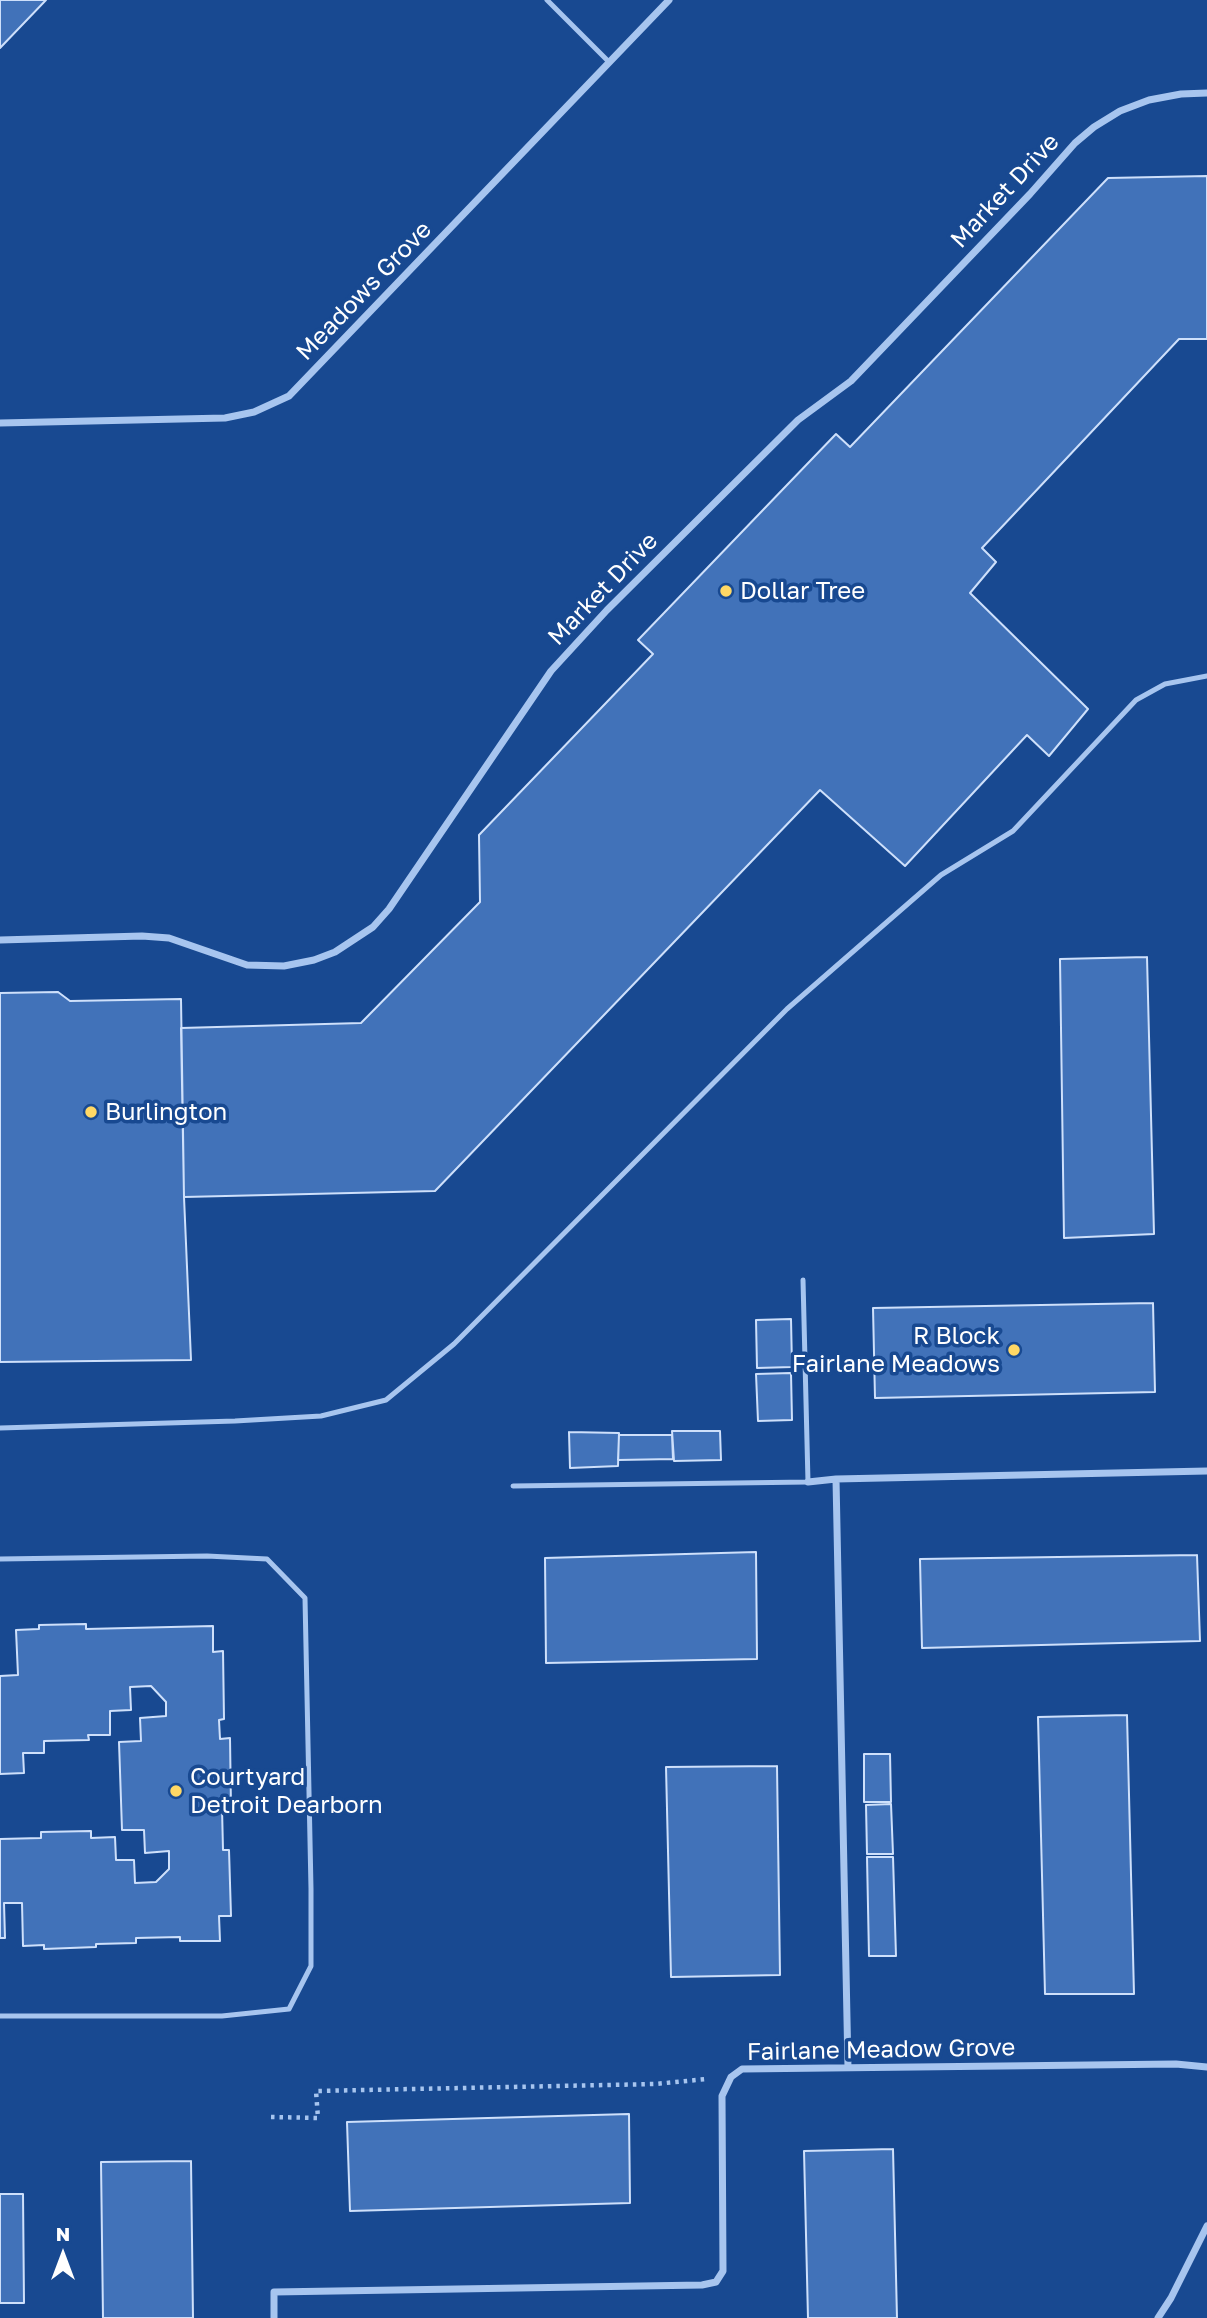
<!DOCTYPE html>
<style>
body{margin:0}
#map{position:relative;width:1207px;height:2318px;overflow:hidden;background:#184991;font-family:"Golos Text",sans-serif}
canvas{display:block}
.north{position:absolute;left:28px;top:2220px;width:70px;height:70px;-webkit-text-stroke:5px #184991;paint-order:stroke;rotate:0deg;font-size:19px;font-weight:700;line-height:28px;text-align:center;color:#fff}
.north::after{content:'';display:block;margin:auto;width:24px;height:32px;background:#fff;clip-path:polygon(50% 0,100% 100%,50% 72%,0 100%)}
</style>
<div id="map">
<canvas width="1207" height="2318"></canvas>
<div class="north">N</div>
</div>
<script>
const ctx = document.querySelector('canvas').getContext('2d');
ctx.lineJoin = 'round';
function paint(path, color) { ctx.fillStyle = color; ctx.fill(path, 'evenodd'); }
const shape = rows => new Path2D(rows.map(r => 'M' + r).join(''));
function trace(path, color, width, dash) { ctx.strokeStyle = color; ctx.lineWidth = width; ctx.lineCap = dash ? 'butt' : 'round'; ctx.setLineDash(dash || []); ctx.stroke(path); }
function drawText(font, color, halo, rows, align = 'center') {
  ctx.font = font + ' "Golos Text",sans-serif'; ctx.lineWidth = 7; ctx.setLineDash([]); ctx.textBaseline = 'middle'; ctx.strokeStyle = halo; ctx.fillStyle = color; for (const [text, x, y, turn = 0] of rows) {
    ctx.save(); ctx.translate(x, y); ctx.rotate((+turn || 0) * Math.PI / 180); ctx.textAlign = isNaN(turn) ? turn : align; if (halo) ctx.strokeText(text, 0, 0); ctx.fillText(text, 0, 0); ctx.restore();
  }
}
const building = shape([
 [0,0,46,0,0,48,0,0],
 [1207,176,1207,339,1179,339,982,548,996,562,970,593,1088,709,1049,756,1027,735,905,866,820,790,435,1191,184,1197,181,1028,361,1023,480,902,479,835,653,654,638,640,836,434,850,447,1108,178,1207,176],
 [1147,957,1154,1234,1064,1238,1060,959,1147,957],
 [58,992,70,1001,181,999,184,1197,191,1360,0,1362,0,993,58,992],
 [1153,1303,1155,1392,875,1398,873,1308,1153,1303],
 [791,1319,792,1367,757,1368,756,1320,791,1319],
 [791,1373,792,1420,758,1421,756,1374,791,1373],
 [672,1431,720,1431,721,1460,674,1461,672,1431],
 [569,1432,619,1433,618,1466,570,1468,569,1432],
 [619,1435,672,1435,673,1459,618,1460,619,1435],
 [756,1552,757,1659,546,1663,545,1558,756,1552],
 [1197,1555,1200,1641,922,1648,920,1559,1197,1555],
 [86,1624,86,1629,213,1626,213,1652,223,1651,224,1719,219,1720,220,1739,230,1738,231,1808,222,1808,223,1850,229,1850,231,1916,219,1916,220,1941,180,1941,180,1937,136,1938,136,1943,96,1944,96,1947,44,1949,44,1945,23,1946,22,1903,4,1903,5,1938,0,1938,0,1839,41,1838,41,1832,91,1831,91,1838,115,1837,116,1860,134,1860,135,1883,156,1882,169,1869,169,1851,145,1853,144,1830,122,1830,119,1742,141,1741,140,1718,166,1716,166,1702,151,1686,130,1687,131,1710,110,1711,110,1735,88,1735,89,1740,44,1741,44,1753,23,1753,24,1773,0,1774,0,1676,18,1675,16,1630,39,1629,39,1625,86,1624],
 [1127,1715,1134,1994,1045,1994,1038,1717,1127,1715],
 [864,1754,890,1754,891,1802,864,1802,864,1754],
 [777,1766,780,1975,671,1977,666,1767,777,1766],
 [891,1804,893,1854,867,1854,866,1805,891,1804],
 [867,1857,893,1857,896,1956,869,1956,867,1857],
 [629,2114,630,2203,350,2211,347,2122,629,2114],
 [893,2149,897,2318,808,2318,804,2151,893,2149],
 [191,2161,193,2318,103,2318,101,2162,191,2161],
 [0,2194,23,2194,24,2303,0,2303,0,2194]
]);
const path = shape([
 [271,2117,318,2118,316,2091,655,2084,707,2079]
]);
const lane = shape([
 [547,0,609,62],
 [0,1428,235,1421,321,1416,386,1400,454,1344,787,1009,941,875,1013,831,1136,700,1165,684,1207,676],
 [513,1486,808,1482,803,1280],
 [0,1559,207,1556,267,1559,305,1598,311,1889,311,1966,289,2009,222,2016,0,2016]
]);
const street = shape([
 [0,423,225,418,254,412,289,396,669,0],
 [0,940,142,936,169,938,247,965,284,966,314,960,335,952,373,927,389,909,551,671,607,610,798,420,851,381,1030,194,1075,143,1094,127,1120,111,1149,100,1181,94,1207,93],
 [836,1479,848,2068],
 [808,1482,836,1479,1207,1471],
 [274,2318,274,2292,702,2285,716,2282,723,2271,722,2096,731,2077,742,2069,1176,2064,1207,2067],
 [1158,2318,1171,2298,1207,2226]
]);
const markers = [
 [726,591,7,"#ffd865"],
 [91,1112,7,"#ffd865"],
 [1014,1350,7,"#ffd865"],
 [176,1791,7,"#ffd865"]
];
const streetNames = [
 ["Market Drive",1005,191,-47],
 ["Meadows Grove",364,291,-46],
 ["Market Drive",603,589,-46],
 ["Fairlane Meadow Grove",881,2050,-1]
];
const poiNames = [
 ["Dollar Tree",740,591],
 ["Burlington",105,1112],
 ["R Block",1000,1336,"right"],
 ["Fairlane Meadows",1000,1364,"right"],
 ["Courtyard",190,1777],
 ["Detroit Dearborn",190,1805]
];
paint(building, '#4172b9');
trace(building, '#cee0fb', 2);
trace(path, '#a7c5ef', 4.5, [3.5, 5]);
trace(lane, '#a7c5ef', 5);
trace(street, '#a7c5ef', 7);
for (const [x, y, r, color] of markers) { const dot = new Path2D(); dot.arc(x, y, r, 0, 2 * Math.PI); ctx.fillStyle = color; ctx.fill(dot); trace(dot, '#184991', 2.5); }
drawText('24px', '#fff', '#184991', streetNames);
drawText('24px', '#fff', '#184991', poiNames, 'left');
</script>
